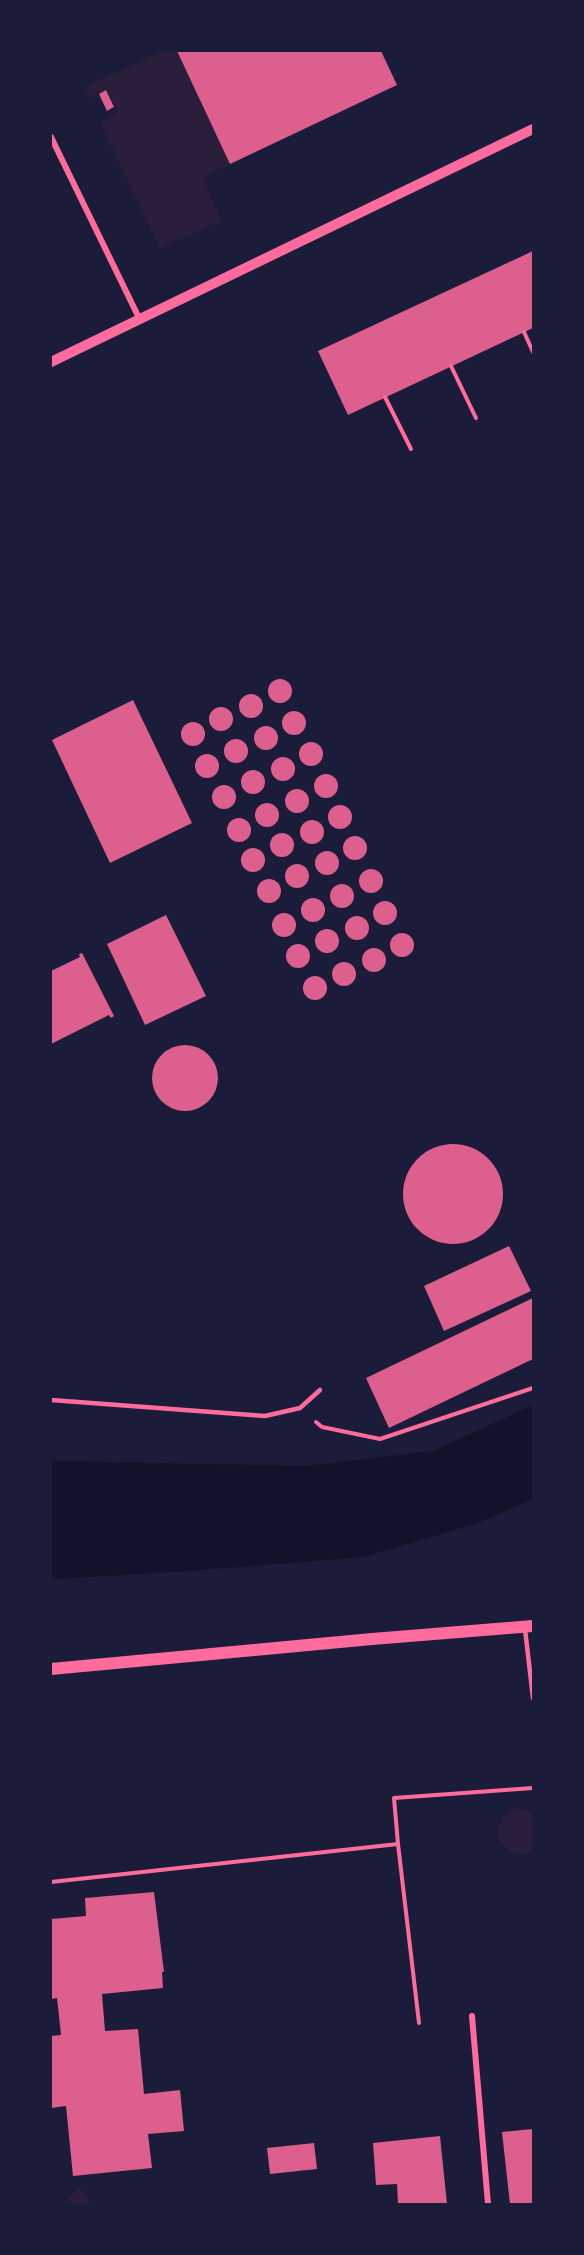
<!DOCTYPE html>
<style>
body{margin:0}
#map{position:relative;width:584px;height:2255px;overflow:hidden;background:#1b1b3a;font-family:Cabin,sans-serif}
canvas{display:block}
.frame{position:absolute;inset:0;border:52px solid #1b1b3a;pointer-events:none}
</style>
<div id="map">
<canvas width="584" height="2255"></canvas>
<div class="frame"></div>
</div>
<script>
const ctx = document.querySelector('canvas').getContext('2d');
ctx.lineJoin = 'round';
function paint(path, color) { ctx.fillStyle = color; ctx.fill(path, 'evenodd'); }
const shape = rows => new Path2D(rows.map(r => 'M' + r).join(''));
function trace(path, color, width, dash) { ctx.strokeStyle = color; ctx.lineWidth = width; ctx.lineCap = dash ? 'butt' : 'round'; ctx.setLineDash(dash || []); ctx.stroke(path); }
const green = shape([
 [163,51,177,51,230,164,203,177,221,221,160,248,100,122,118,112,106,89,88,98,83,88],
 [516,1808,533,1811,533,1852,523,1855,508,1851,499,1839,497,1832,502,1817],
 [79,2186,92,2204,63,2204]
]);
const water = shape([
 [533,1405,533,1499,478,1523,364,1557,176,1572,51,1579,51,1461,305,1466,433,1451]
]);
const building = shape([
 [177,51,381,51,397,85,230,164],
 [106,90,114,107,107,111,99,94],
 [533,251,533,328,348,415,318,351],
 '268 691a12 12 0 1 1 24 0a12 12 0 1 1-24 0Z',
 '239 706a12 12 0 1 1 24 0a12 12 0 1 1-24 0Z',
 [133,700,192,823,110,863,52,740],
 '209 719a12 12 0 1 1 24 0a12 12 0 1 1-24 0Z',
 '282 723a12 12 0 1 1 24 0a12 12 0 1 1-24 0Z',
 '181 734a12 12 0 1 1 24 0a12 12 0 1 1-24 0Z',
 '254 738a12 12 0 1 1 24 0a12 12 0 1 1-24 0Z',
 '224 751a12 12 0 1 1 24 0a12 12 0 1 1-24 0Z',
 '299 754a12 12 0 1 1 24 0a12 12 0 1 1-24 0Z',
 '195 766a12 12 0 1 1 24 0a12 12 0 1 1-24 0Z',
 '271 769a12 12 0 1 1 24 0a12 12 0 1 1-24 0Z',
 '241 782a12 12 0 1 1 24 0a12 12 0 1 1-24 0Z',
 '314 786a12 12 0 1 1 24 0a12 12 0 1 1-24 0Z',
 '212 797a12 12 0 1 1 24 0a12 12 0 1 1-24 0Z',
 '285 801a12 12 0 1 1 24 0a12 12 0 1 1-24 0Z',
 '255 815a12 12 0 1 1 24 0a12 12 0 1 1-24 0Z',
 '328 817a12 12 0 1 1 24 0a12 12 0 1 1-24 0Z',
 '227 830a12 12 0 1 1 24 0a12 12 0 1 1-24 0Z',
 '300 832a12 12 0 1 1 24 0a12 12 0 1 1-24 0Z',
 '270 845a12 12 0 1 1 24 0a12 12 0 1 1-24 0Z',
 '343 848a12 12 0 1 1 24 0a12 12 0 1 1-24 0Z',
 '241 860a12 12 0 1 1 24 0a12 12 0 1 1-24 0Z',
 '315 863a12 12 0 1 1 24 0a12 12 0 1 1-24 0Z',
 '285 876a12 12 0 1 1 24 0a12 12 0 1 1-24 0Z',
 '359 881a12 12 0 1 1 24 0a12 12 0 1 1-24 0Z',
 '257 891a12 12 0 1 1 24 0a12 12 0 1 1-24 0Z',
 '330 896a12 12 0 1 1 24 0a12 12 0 1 1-24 0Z',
 '301 910a12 12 0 1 1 24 0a12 12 0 1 1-24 0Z',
 '373 913a12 12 0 1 1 24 0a12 12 0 1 1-24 0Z',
 '272 925a12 12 0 1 1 24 0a12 12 0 1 1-24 0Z',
 [166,915,206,996,145,1025,107,944],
 '345 928a12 12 0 1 1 24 0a12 12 0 1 1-24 0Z',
 '315 941a12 12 0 1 1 24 0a12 12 0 1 1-24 0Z',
 '390 945a12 12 0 1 1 24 0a12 12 0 1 1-24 0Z',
 '286 956a12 12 0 1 1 24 0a12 12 0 1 1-24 0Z',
 '362 960a12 12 0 1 1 24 0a12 12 0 1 1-24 0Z',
 [82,953,114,1016,111,1018,109,1015,51,1044,51,971,80,957,79,954],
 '332 974a12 12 0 1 1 24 0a12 12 0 1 1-24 0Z',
 '303 988a12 12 0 1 1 24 0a12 12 0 1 1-24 0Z',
 '152 1078a33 33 0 1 1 66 0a33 33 0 1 1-66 0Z',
 '403 1194a50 50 0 1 1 100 0a50 50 0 1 1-100 0Z',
 [509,1246,531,1291,444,1331,424,1286],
 [533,1298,533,1359,389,1428,366,1378],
 [154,1892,164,1972,162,1972,163,1988,102,1994,105,2031,138,2029,144,2094,180,2090,184,2131,148,2134,152,2168,73,2176,66,2106,51,2108,51,2036,61,2035,57,1998,51,1999,51,1919,86,1916,85,1898],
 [533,2129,533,2204,510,2204,502,2132],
 [440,2136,447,2204,398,2204,397,2184,376,2185,373,2143],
 [314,2143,317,2169,270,2174,267,2148]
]);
const path = shape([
 [524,332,533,352],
 [451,366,476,418],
 [385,397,411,449],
 [316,1422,322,1427,380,1439,533,1388],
 [398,1844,419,2023],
 [51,1882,398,1844,394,1798,533,1788]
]);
const service = shape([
 [51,1400,265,1416,300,1408,320,1390],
 [525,1629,533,1698]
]);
const minor = shape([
 [51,137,140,320],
 [472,2016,488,2204]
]);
const tertiary = shape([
 [51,362,533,129]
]);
const secondary = shape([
 [51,1669,372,1639,533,1626]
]);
paint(green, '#2a1e3b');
paint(water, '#12122b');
paint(building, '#dd5f8e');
trace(path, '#ff6b9d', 4);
trace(service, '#ff6b9d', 4.5);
trace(minor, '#ff6b9d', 6);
trace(tertiary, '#ff6b9d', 10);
trace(secondary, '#ff6b9d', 12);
</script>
